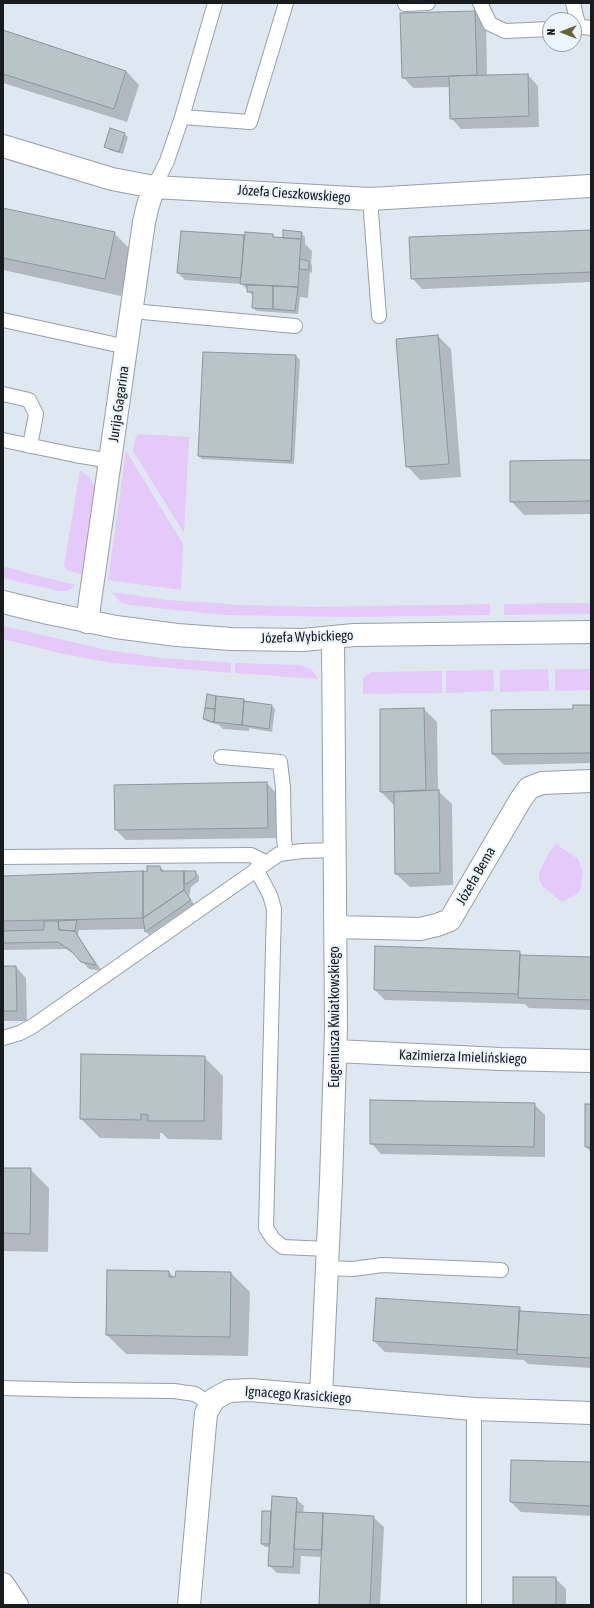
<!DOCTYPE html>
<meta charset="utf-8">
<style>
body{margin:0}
#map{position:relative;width:594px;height:1608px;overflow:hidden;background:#dfe7f0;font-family:"Asap Condensed",sans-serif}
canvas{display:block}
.frame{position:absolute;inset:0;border:4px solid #191c1f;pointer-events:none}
.north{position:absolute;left:542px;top:12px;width:40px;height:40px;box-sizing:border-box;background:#ecf4fd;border:1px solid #989ea4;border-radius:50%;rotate:270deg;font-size:11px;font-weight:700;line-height:16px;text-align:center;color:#191c1f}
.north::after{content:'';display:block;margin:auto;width:14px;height:18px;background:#666330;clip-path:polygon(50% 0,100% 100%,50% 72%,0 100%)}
</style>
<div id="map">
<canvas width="594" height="1608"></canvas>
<div class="frame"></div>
<div class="north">N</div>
</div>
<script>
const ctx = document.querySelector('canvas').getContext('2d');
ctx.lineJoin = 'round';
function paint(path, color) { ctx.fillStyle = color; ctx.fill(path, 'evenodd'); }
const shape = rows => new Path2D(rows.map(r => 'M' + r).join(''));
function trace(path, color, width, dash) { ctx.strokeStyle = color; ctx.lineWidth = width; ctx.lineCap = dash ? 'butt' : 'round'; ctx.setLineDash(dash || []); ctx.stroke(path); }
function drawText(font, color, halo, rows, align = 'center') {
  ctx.font = font + ' "Asap Condensed",sans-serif'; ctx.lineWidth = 4; ctx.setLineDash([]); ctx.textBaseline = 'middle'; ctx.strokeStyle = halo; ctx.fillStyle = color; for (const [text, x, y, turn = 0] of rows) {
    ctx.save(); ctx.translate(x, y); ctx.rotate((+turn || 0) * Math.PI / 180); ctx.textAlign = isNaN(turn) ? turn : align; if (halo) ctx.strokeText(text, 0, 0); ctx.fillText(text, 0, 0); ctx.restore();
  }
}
const green = shape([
 [139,434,189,437,184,533,133,451,135,439],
 [126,451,183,544,181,590,108,580],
 [80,470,89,477,96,489,84,575,67,570,64,566],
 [3,566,35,575,76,585,67,591,58,591,3,578],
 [112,592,168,600,243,605,314,607,490,604,490,615,350,617,223,615,130,605,120,602],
 [591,603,591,614,504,615,504,604],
 [3,626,107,650,162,658,231,663,231,673,113,663,64,654,3,639],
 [235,663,301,665,312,670,318,679,235,673],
 [548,669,549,691,500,692,500,670],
 [555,669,591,669,591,690,555,691],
 [493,670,494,691,446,693,446,671],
 [442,671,442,693,363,694,363,678,372,672],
 [556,844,578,859,583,872,581,888,577,894,562,902,542,886,539,879,539,873,549,853]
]);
const shadow = shape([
 [475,12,486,23,487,76,528,75,538,86,539,127,461,129,451,118,450,87,413,88,403,77],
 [3,31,126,71,139,85,127,122,3,83],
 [124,134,128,137,123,154,109,150,105,146],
 [3,209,114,233,131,250,121,296,3,270],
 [591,231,591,282,422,289,412,278],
 [182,232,244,236,245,238,273,235,276,239,285,239,301,233,305,237,305,244,312,251,311,264,312,265,312,273,310,272,308,298,300,297,298,314,257,311,253,308,254,295,252,295,242,284,185,280,178,273],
 [438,336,451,349,461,477,420,480,407,466],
 [204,353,296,356,300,360,294,464,202,459,199,456],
 [591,461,591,514,524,515,511,501],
 [244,700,246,703,272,706,275,709,272,732,249,728,249,731,223,729,219,725,208,722,204,719],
 [591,706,591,763,504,765,493,754,574,710],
 [381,709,424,709,437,722,438,791,452,804,453,885,410,887,396,874,395,806,381,792],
 [267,783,277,794,278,838,126,840,116,830],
 [160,867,165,872,195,872,199,876,199,881,191,887,189,898,194,904,149,935,146,932,145,929,79,930,78,936,102,971,89,969,77,956,66,949,3,950,3,877,148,873],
 [519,952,523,956,591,958,591,1010,529,1008,525,1004,385,1000,375,990],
 [3,967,16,967,26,978,27,1021,3,1021],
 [204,1057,223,1076,222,1140,168,1139,162,1133,160,1133,160,1139,100,1138,81,1119],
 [534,1104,545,1115,545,1157,381,1154,371,1143],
 [591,1105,591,1152,586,1147],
 [3,1169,30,1169,49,1188,48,1252,3,1251],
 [108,1271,169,1272,175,1278,231,1273,250,1292,248,1356,126,1354,107,1335],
 [519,1308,523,1312,591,1316,591,1368,528,1364,524,1360,385,1352,374,1341],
 [591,1463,591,1516,521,1512,511,1502],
 [296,1499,304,1506,303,1513,373,1517,384,1527,380,1605,320,1605,322,1557,301,1556,300,1574,277,1573,269,1565,270,1547,265,1547,262,1544,270,1512,272,1514],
 [555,1578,566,1589,566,1605,514,1605]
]);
const building = shape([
 [475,11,477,75,402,78,400,13,475,11],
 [3,30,126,71,114,109,3,74,3,30],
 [528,74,529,116,450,119,449,76,528,74],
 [110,128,125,133,119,152,104,147,110,128],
 [3,208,115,232,105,279,3,258,3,208],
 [283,230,302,232,301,239,283,238,283,230],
 [591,230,591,272,411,279,409,237,591,230],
 [181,231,244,235,241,278,177,273,181,231],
 [245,232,273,234,273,237,301,239,298,287,240,284,245,232],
 [300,259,309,261,309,270,299,269,300,259],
 [247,285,273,286,273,309,252,308,253,292,247,292,247,285],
 [273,286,298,287,295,311,273,309,273,286],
 [438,335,449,464,406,467,396,339,438,335],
 [203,352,296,355,291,461,198,456,203,352],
 [573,460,591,460,591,501,510,502,510,461,573,460],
 [207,694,216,696,215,709,205,708,207,694],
 [216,696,244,699,242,725,214,722,216,696],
 [244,701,272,705,269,729,242,725,244,701],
 [573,705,591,705,591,753,492,754,491,710,573,709,573,705],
 [205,708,215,709,214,722,203,719,205,708],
 [424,708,426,790,380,792,380,709,424,708],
 [267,782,268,828,115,830,114,785,267,782],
 [439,790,440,873,395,874,394,792,439,790],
 [147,866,160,866,161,871,184,871,184,890,143,918,143,871,147,872,147,866],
 [143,871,143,918,3,921,3,876,143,871],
 [184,871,196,871,196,877,188,883,184,884,184,871],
 [184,890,191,900,145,932,143,918,184,890],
 [77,920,75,931,59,930,58,921,77,920],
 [44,921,58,921,59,930,75,931,96,965,81,962,71,951,58,942,3,943,3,931,44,930,44,921],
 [375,946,520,951,518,994,374,990,375,946],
 [520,955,591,957,591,1000,518,998,520,955],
 [3,966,16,966,17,1011,3,1011,3,966],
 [81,1054,205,1056,204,1121,148,1121,148,1115,141,1114,141,1120,80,1119,81,1054],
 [370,1100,535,1103,534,1147,370,1144,370,1100],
 [585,1104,591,1104,591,1147,585,1147,585,1104],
 [3,1168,31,1168,30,1234,3,1233,3,1168],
 [107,1270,169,1271,169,1277,175,1277,176,1271,231,1272,230,1337,106,1335,107,1270],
 [376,1298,520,1307,517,1350,373,1341,376,1298],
 [519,1311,591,1315,591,1358,517,1354,519,1311],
 [511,1460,591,1462,591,1506,510,1502,511,1460],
 [272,1496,297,1498,293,1567,268,1566,272,1496],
 [262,1511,271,1511,270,1544,261,1544,262,1511],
 [296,1512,323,1513,322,1550,294,1549,296,1512],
 [323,1513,374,1516,370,1605,319,1605,323,1513],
 [513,1577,556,1577,556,1605,513,1605,513,1577]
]);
const service = shape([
 [480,3,490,24,505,31,550,29],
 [573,3,578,24,583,27,591,28],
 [405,4,428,3],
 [182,117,250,122,286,3],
 [154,187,167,161,182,117,215,3],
 [370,199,379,316],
 [132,311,295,326],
 [3,320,127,347],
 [3,394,29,400,36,414,30,446],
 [3,440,75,455,111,461],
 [221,757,280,762,283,788,284,839,286,853],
 [3,857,251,855,265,862],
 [256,869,270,895,274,909,266,1228,273,1239,283,1247,328,1249],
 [3,1038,20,1033,33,1026,279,854,302,851,335,850],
 [327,1268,353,1269,382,1265,501,1270],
 [3,1388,77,1390,174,1391,195,1394,211,1405],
 [474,1605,474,1409]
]);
const minor = shape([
 [3,146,112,179,154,187,370,199,591,186],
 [87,622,144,222,148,205,154,187],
 [336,927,420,929,437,925,450,920,521,799,529,788,542,783,591,781],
 [336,1051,500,1059,591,1061],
 [321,1396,331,1181,336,1029,333,637],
 [189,1605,206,1413,214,1399,229,1391,250,1390,474,1409,591,1413]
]);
const tertiary = shape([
 [3,602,48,613,116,627,177,635,231,639,303,640,354,635,591,632],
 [3,1584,17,1605]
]);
const streetNames = [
 ["Józefa Cieszkowskiego",294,194,4],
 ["Jurija Gagarina",119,404,-82],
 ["Józefa Wybickiego",307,637,-2],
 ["Józefa Bema",476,876,-60],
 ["Eugeniusza Kwiatkowskiego",335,1017,-90],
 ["Kazimierza Imielińskiego",463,1057,2],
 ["Ignacego Krasickiego",298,1395,4]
];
paint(green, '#e5c9f9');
paint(shadow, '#0003');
paint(building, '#b8c4c8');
trace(building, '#8b969b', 1);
trace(service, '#989fa7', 16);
trace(minor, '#989fa7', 24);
trace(tertiary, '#989fa7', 24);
trace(service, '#fff', 14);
trace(minor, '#fff', 22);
trace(tertiary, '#fff', 22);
drawText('14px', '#191c1f', '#ecf4fd', streetNames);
</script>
